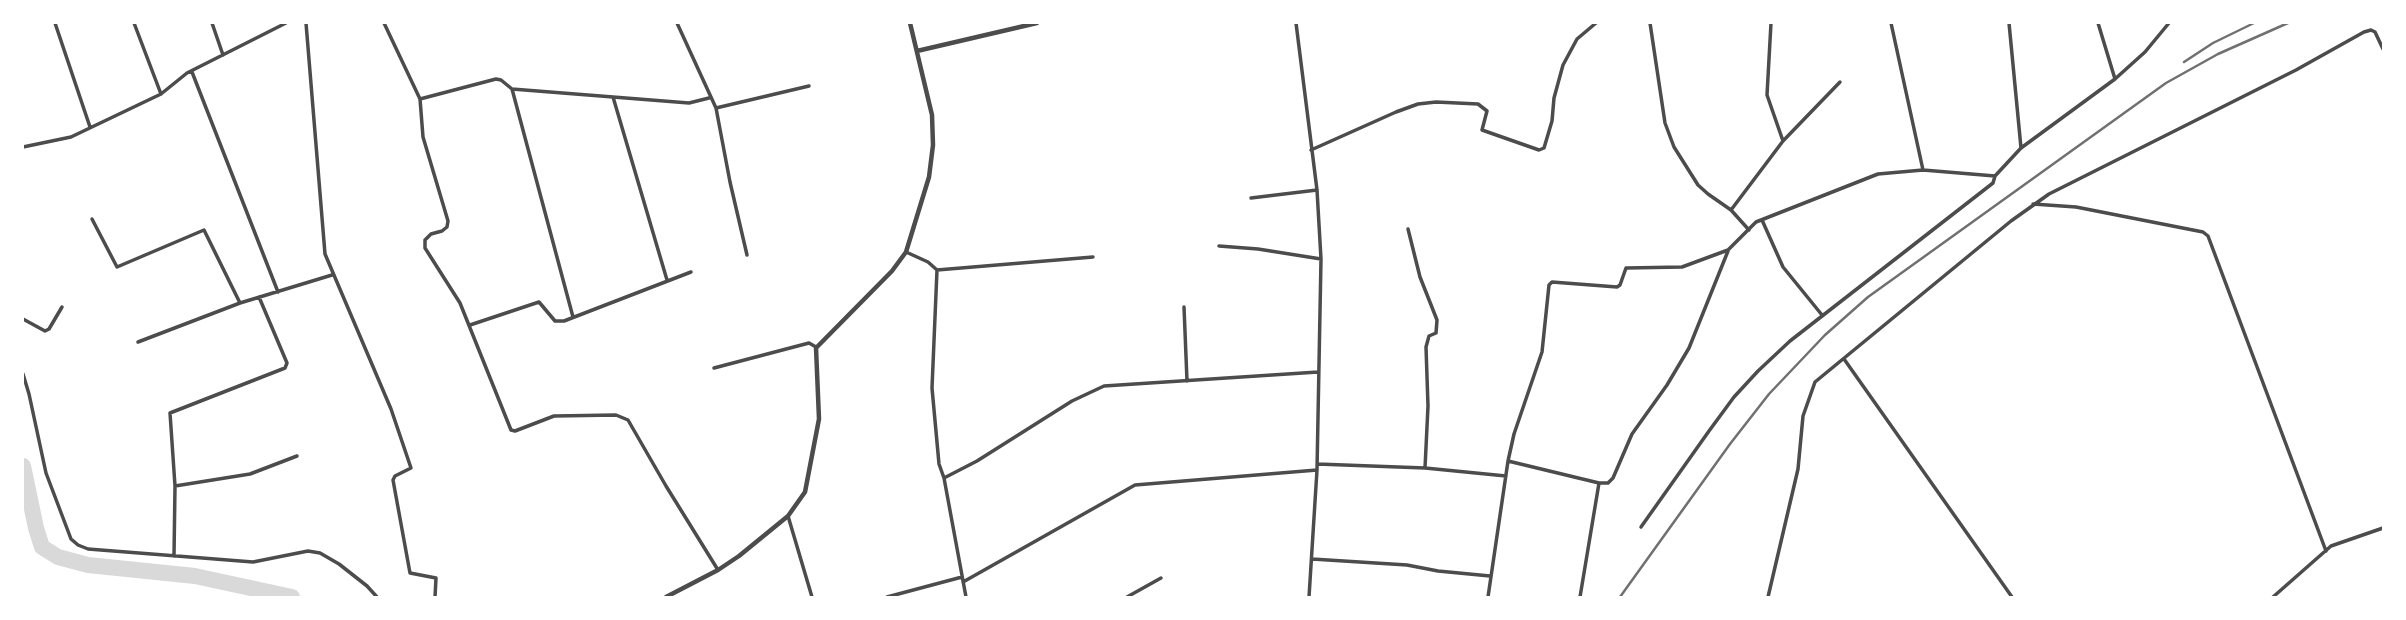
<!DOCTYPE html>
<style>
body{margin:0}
#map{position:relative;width:2406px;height:620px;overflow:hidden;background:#fff;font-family:Mulish,sans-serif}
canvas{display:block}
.frame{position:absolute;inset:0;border:24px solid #fff;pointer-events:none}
</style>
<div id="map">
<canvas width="2406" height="620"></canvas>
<div class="frame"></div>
</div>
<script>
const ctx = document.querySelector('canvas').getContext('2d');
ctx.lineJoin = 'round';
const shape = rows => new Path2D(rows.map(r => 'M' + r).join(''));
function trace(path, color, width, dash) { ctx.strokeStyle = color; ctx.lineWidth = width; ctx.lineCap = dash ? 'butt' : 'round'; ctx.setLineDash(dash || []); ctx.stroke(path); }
const river = shape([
 [23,466,36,528,42,547,58,557,88,565,195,576,292,597]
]);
const minor = shape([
 [55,23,90,127],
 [134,23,161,94],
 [212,23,223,55],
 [306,23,325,254,391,409,411,468,395,476,393,480,410,573,436,578,435,597],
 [384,23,420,99,423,137,448,221,447,227,442,231,431,234,425,240,425,248,460,303,511,430,515,431,554,416,616,415,628,420,666,486,718,570],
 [677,23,716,108,730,182,747,255],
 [1296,23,1317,190,1321,259,1317,470,1309,597],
 [1650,23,1665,123,1674,147,1698,185,1708,194,1731,210,1749,230],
 [1771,23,1767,95,1783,141],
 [1891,23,1923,170],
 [2009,23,2021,148],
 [2098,23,2115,79],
 [192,72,278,292],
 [512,89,573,317],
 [613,97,667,280],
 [420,99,496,79,501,80,512,89,689,103,709,98],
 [716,108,809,86],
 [23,147,71,137,161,94,187,73,286,23],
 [1311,150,1396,112,1418,104,1436,102,1478,104,1487,111,1482,130,1539,150,1544,148,1552,121,1554,98,1563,65,1577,39,1596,23],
 [1251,198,1317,190],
 [2033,204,2076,207,2203,232,2208,236,2326,551],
 [1731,210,1783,141,1840,82],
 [92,219,117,267,204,230,240,303],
 [1762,220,1783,267,1822,315],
 [1408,229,1420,277,1437,320,1436,333,1429,336,1426,347,1428,406,1425,468],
 [1219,246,1258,249,1321,259],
 [906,252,928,262,937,270,932,388,939,464,944,478],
 [937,270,1093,257],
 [1184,307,1187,381],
 [23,319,45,331,49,329,62,307],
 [470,325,539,302,555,321,564,321,691,272],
 [138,342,240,303,332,275],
 [1844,359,2012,597],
 [714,368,809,343,816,347],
 [23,374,29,394,46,473,71,539,78,545,88,549,253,562,308,551,320,553,339,564,367,586,377,597],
 [1508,461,1599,483,1608,483,1613,478,1632,434,1667,385,1689,348,1728,251],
 [1317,464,1425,468,1506,476],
 [175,486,250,474,297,456],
 [788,516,812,597],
 [1641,527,1709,431,1734,397,1758,371,1790,341,1993,183,1995,176],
 [174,556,175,486,170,413,285,368,287,363,259,297],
 [1312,559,1407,565,1438,571,1490,576],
 [963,582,1135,485,1317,470],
 [887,597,962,577],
 [966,597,944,478,977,461,1072,401,1104,386,1318,372],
 [1127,597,1161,578],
 [1488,597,1508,461,1514,434,1542,352,1549,285,1552,282,1617,287,1620,285,1626,268,1682,267,1728,250,1756,222,1878,174,1923,170,1995,176,2021,148,2115,79,2145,52,2169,23],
 [1580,597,1599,483],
 [1768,597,1798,469,1803,416,1815,382,2011,221,2049,194,2296,70,2364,32,2371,30,2375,32,2383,49],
 [2273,597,2331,546,2383,528]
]);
const tertiary = shape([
 [917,51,1037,23],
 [666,597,718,570,739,556,788,516,805,492,819,419,816,348,892,271,906,252,929,177,933,145,932,115,910,23]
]);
const rail = shape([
 [2184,62,2213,43,2254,23],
 [1620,597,1730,444,1769,394,1825,335,1868,297,2166,83,2218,54,2288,23]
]);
trace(river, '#d9d9d9', 16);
trace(minor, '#4c4c4c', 3.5);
trace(tertiary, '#4c4c4c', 4.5);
trace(rail, '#707070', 2.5);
</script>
